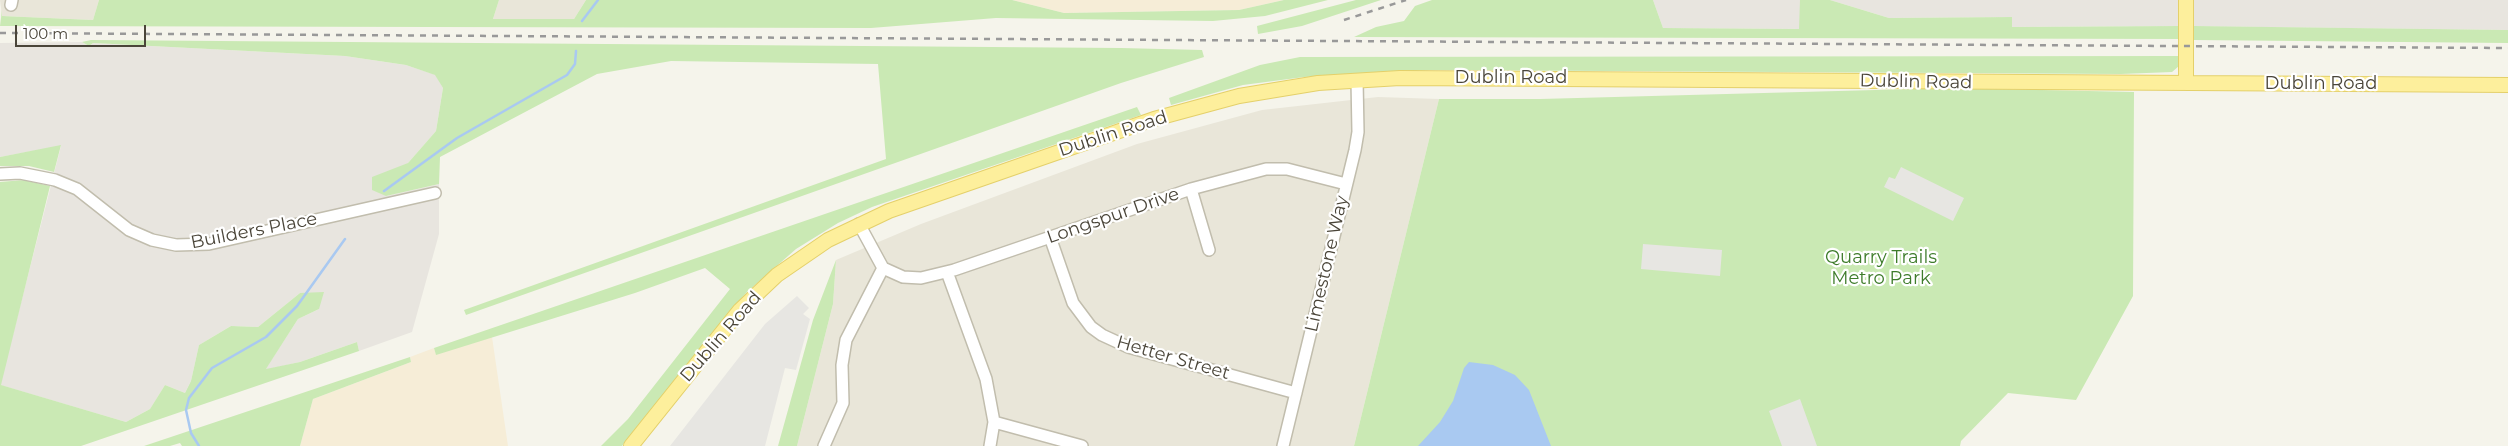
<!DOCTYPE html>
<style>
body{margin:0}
#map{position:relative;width:2508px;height:446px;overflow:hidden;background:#f5f4eb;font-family:Montserrat,sans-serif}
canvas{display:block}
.scale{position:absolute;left:15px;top:25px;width:131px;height:22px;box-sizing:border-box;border:2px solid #4a4539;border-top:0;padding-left:6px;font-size:15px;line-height:18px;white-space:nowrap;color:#4a4539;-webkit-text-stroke:4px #fff;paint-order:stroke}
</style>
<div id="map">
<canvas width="2508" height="446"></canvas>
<div class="scale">100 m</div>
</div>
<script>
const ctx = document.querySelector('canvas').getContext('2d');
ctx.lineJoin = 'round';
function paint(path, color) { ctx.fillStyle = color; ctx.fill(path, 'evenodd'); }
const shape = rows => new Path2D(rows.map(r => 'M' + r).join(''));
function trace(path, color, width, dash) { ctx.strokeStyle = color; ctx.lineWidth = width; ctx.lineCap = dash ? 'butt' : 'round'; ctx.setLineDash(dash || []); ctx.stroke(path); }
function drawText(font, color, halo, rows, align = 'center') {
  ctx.font = font + ' Montserrat,sans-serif'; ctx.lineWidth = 4.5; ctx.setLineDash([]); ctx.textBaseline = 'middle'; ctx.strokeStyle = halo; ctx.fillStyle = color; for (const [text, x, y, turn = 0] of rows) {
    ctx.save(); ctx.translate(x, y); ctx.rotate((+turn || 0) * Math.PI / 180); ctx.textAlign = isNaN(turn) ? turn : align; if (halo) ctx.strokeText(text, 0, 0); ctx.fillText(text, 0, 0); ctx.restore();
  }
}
const residential = shape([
 [0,0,99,0,93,20,2,16],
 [499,0,586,0,574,19,493,19],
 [1378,97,1439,99,1354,446,797,446,833,304,836,260,921,224,1137,144,1262,110]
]);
const commercial = shape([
 [1012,0,1284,0,1239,10,1064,13],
 [492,337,508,446,300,446,313,399,411,362,410,357,434,348,436,354]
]);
const industrial = shape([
 [1653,0,1800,0,1800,29,1663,28],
 [1830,0,2508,0,2508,30,2180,26,2012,27,2012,17,1889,18],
 [82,42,89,46,93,43,345,56,406,65,436,75,443,88,436,131,408,163,386,196,439,184,439,234,412,332,359,351,357,342,300,362,265,370,298,319,319,309,300,293,258,327,231,326,199,345,191,381,185,393,165,385,150,409,126,422,0,385,61,146,0,157,0,43]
]);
const green = shape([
 [99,0,499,0,493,19,574,19,586,0,1012,0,1064,13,1239,10,1284,0,1328,0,1265,16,1213,21,996,18,871,28,0,26,2,10,2,16,93,20],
 [1356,0,1381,0,1302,26,1258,34,1257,26],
 [1432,0,1653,0,1663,28,1799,29,1800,0,1830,0,1889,18,2012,17,2012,27,2180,26,2179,39,1354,37,1376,27,1404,21,1415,6],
 [2193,26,2508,30,2508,43,2194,40],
 [91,40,1121,48,1202,50,1204,57,1121,83,466,315,464,310,886,159,878,64,671,61,597,74,440,157,439,184,386,196,372,190,372,177,408,163,436,131,443,88,435,75,406,65,345,56,93,43,89,46,82,42],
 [2180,56,2179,66,2172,72,2121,74,1431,70,1304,77,1243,85,1171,105,1169,98,1260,65,1300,57],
 [1950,88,2134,92,2133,296,2076,400,2008,393,1961,441,1960,446,1354,446,1439,99,1540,99],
 [1137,107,1141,115,872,207,838,223,796,249,747,292,726,316,622,446,601,446,628,419,730,289,705,268,635,293,436,355,434,348],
 [61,145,54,172,29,166,0,166,0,157],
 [24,180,50,186,1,385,126,422,150,409,165,385,185,393,191,381,199,345,231,326,258,327,300,293,324,292,319,309,298,319,266,369,300,362,357,342,359,351,81,446,0,446,0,182],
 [836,260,833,304,797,446,778,446,813,320],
 [410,357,411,362,313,399,300,446,182,446,180,443,170,446,144,446]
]);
const parking = shape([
 [1901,167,1964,198,1953,221,1884,187,1889,177,1895,179],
 [1643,244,1722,250,1720,276,1641,269],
 [797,296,809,308,803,314,810,319,796,370,785,368,765,446,670,446,765,324],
 [1800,399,1817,446,1782,446,1769,411]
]);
const water = shape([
 [1469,362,1493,365,1515,375,1529,390,1551,446,1418,446,1440,422,1453,401,1464,368]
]);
const stream = shape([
 [582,21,598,0],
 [384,191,457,138,567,75,575,64,576,51],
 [199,446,191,433,186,410,189,398,212,368,266,337,297,306,345,239]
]);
const minor = shape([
 [11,5,12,0],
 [0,174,20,173,55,180,77,189,129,230,152,240,176,245,209,244,435,193],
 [1191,189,1209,250],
 [859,224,883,268,903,277,921,278,954,270,1191,189,1266,169,1287,169,1346,184],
 [1050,237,1073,303,1091,327,1102,335,1128,347,1296,393],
 [947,272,986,379,994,422,990,446],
 [994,422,1082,446],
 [824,446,843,403,842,365,846,340,883,268],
 [1283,446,1355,150,1358,132,1357,80]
]);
const major = shape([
 [2186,83,2186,0],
 [631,446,740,310,777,275,828,240,889,211,1154,119,1239,96,1318,83,1400,78,2508,85]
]);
const rail = shape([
 [1344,20,1406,0],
 [0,33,2508,48]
]);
const streetNames = [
 ["Dublin Road",1511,78],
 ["Dublin Road",1916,82,1],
 ["Dublin Road",2321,84],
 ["Dublin Road",1113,134,-18],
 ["Longspur Drive",1113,216,-19],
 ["Builders Place",254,231,-11],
 ["Limestone Way",1327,264,-77],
 ["Dublin Road",721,337,-49],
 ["Hetter Street",1173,358,16]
];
const parkNames = [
 ["Quarry Trails",1881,258],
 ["Metro Park",1881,279]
];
paint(residential, '#e9e6d9');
paint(commercial, '#f6edd7');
paint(industrial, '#e8e5df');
paint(green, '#cae9b4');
paint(parking, '#e7e6e2');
paint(water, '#a9c9f1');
trace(stream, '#a9c9f1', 2.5);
trace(minor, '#c1bdad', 14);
trace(major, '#e4d06a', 16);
trace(minor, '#fff', 11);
trace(major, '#fdef9c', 14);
trace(rail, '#999', 2.5, [6, 6]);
drawText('18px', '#4a4539', '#fff', streetNames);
drawText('18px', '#3e7c2b', '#fff', parkNames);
</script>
